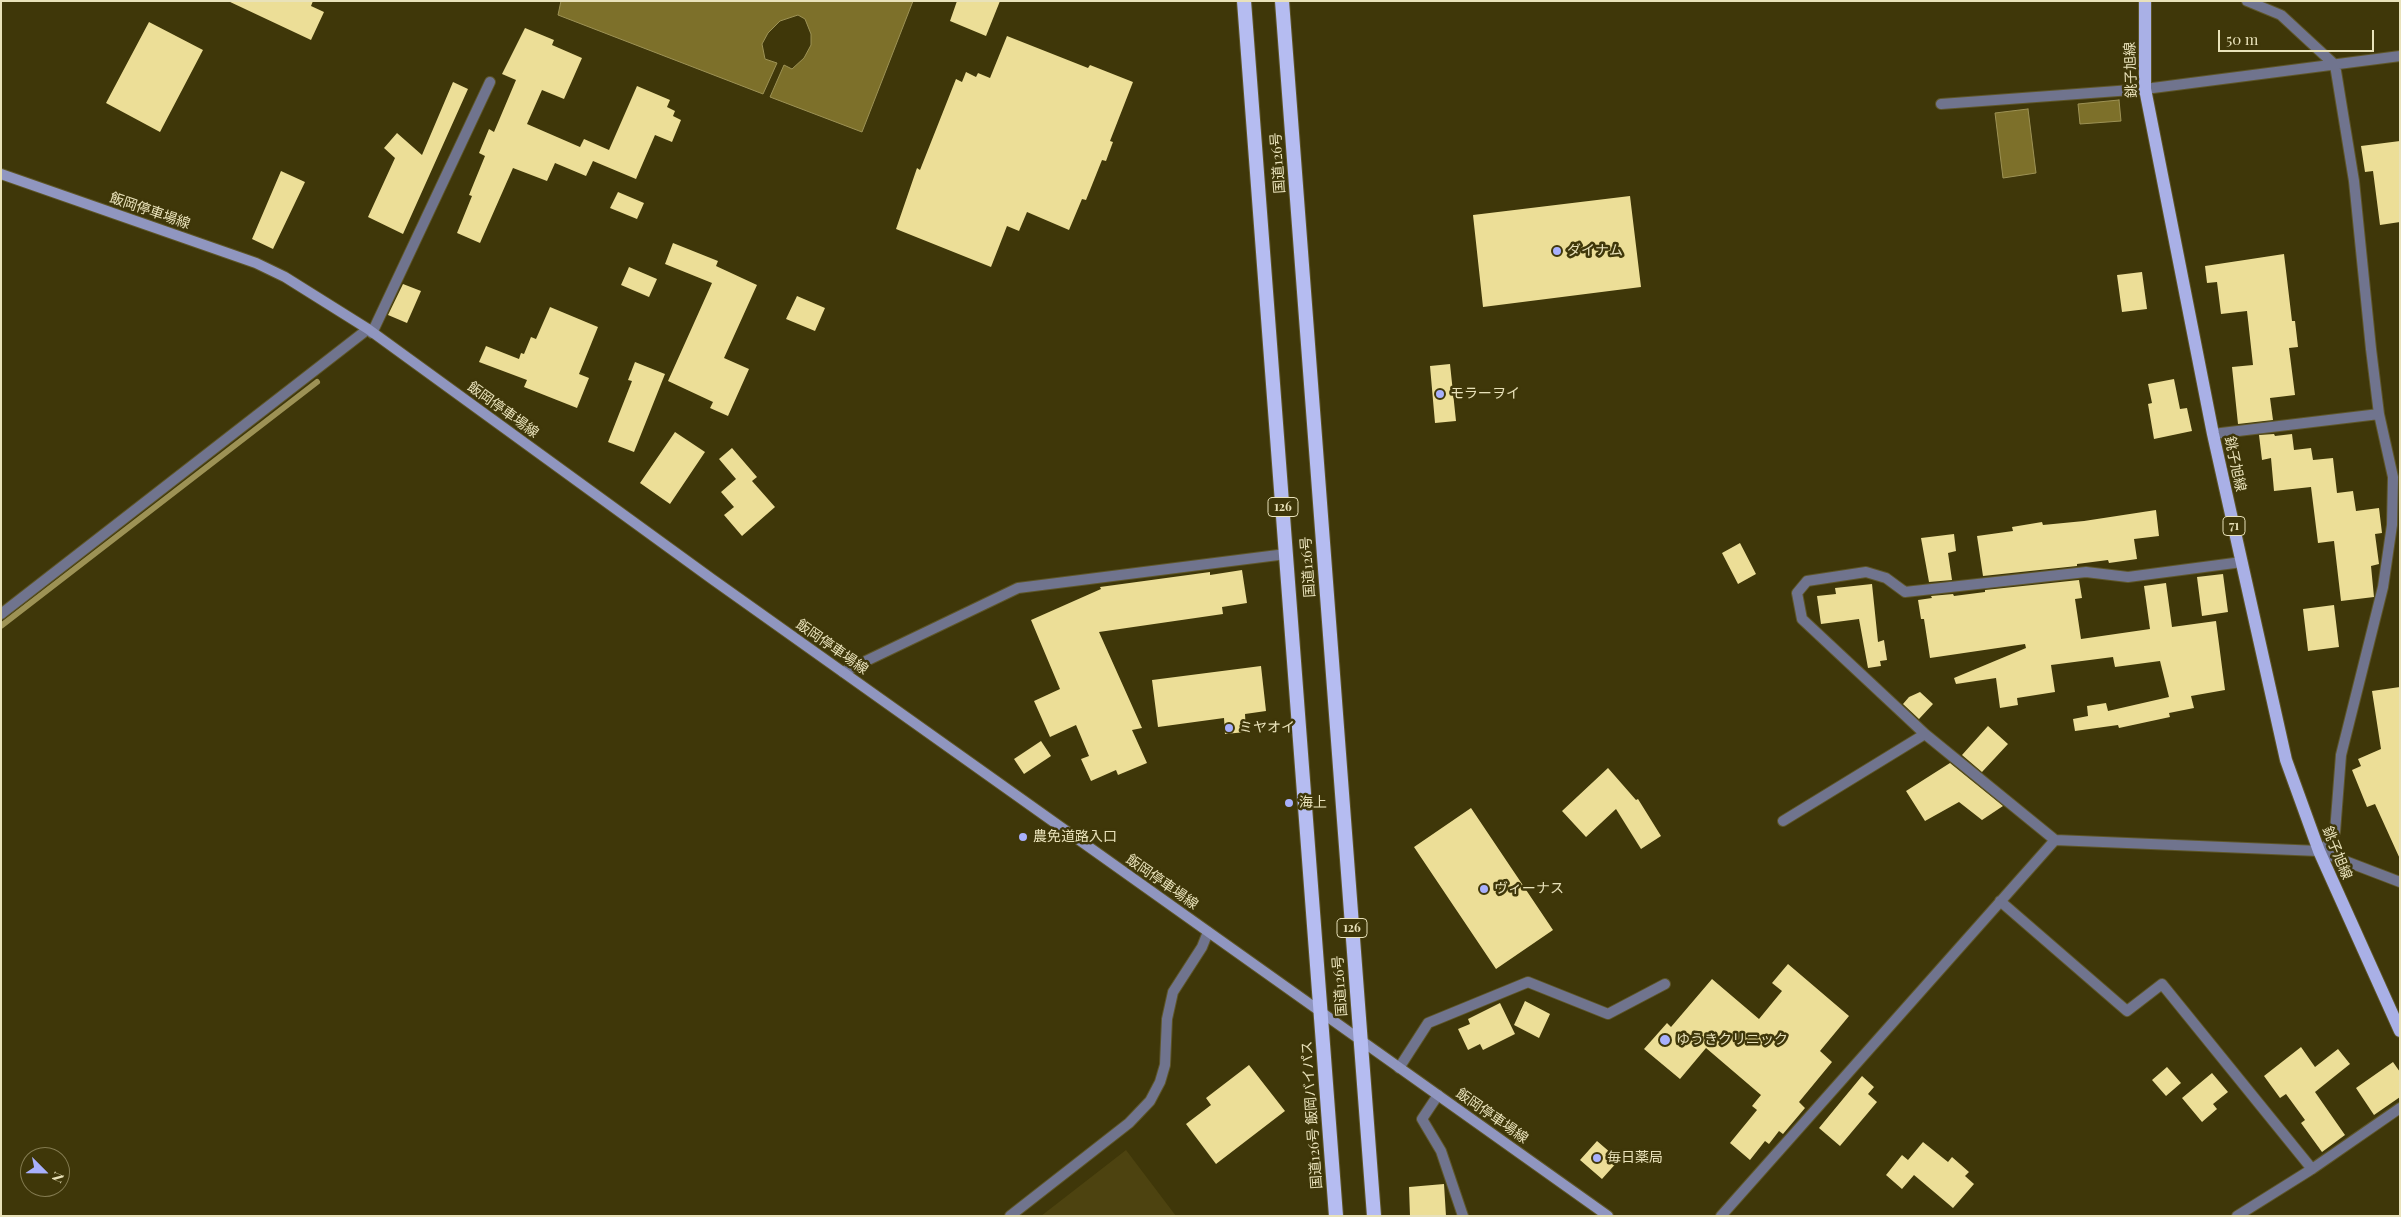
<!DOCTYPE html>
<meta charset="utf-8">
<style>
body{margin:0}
#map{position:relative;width:2401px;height:1217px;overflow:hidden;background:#3f3709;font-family:"Playfair Display",serif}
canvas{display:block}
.frame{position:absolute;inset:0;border:2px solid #e9e2ba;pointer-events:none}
.north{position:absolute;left:20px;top:1147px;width:50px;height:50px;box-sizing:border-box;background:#3f3709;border:1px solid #837b50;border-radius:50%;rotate:113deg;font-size:14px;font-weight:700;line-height:20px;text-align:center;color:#e9e2ba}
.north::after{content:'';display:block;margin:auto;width:18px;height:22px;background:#a8b0fc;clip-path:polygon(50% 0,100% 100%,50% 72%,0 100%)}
.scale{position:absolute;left:2218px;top:30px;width:156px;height:22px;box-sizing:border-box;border:2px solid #e9e2ba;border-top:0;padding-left:6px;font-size:15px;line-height:18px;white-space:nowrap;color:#e9e2ba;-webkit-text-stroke:4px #3f3709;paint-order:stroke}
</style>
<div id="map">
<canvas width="2401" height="1217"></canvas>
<div class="frame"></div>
<div class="north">N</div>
<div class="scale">50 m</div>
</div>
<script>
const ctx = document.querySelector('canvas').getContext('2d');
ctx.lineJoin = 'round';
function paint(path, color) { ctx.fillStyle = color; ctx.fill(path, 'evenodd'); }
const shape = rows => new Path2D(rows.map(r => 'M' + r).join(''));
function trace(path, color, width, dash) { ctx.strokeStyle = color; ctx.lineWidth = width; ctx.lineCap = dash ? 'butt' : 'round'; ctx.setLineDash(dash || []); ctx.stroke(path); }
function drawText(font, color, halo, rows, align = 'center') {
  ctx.font = font + ' "Playfair Display","Noto Sans JP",serif'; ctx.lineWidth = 5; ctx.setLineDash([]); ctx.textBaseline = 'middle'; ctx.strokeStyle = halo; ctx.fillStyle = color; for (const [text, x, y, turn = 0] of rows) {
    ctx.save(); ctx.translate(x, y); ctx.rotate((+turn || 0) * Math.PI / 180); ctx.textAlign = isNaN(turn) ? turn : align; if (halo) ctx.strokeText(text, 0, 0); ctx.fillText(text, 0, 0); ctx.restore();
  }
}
const built = shape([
 [1126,1150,1176,1216,1041,1216,1099,1171]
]);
const water = shape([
 [561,1,913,1,862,132,770,97,784,65,792,69,804,58,811,45,811,34,805,19,798,15,780,21,768,33,762,44,765,59,777,63,763,94,558,15,561,1],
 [2119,100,2121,121,2080,124,2078,104,2119,100],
 [2028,109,2036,173,2003,178,1995,113,2028,109]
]);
const stream = shape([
 [1,626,317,382]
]);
const building = shape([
 [228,1,313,1,311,6,324,12,311,40],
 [957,1,1000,1,986,36,950,21],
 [149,22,203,50,160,132,106,103],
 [525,28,554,40,552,45,582,58,564,99,542,90,527,124,580,147,584,139,609,150,637,86,670,100,667,107,675,111,673,116,681,120,672,142,655,135,636,179,593,161,586,176,555,163,547,181,513,168,480,243,457,233,472,196,469,195,485,156,479,153,489,129,494,132,516,80,502,74],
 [1007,36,1088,68,1090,65,1133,82,1110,141,1113,142,1106,161,1102,160,1086,200,1082,199,1069,230,1027,212,1019,231,1007,226,991,267,896,229,917,168,920,170,956,79,962,82,966,72,976,77,978,73,990,78],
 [453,82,468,89,403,234,368,217,395,158,384,148,397,133,422,155],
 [2400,141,2400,222,2380,225,2373,171,2365,172,2361,146],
 [281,171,305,182,273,249,252,239],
 [618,192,644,203,637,219,610,208],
 [1630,196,1641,287,1483,307,1473,215],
 [673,243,718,261,716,266,757,285,724,358,749,369,728,416,710,408,713,402,668,381,712,283,665,264],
 [2284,254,2292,321,2295,321,2298,347,2289,348,2295,395,2270,398,2273,420,2238,424,2232,367,2253,365,2247,311,2221,314,2217,282,2207,283,2205,266],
 [629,267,657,279,649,297,621,285],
 [2142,272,2147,309,2122,312,2117,275],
 [403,284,421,291,407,323,388,315],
 [797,296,825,308,815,331,786,319],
 [550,307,598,327,579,374,589,378,577,408,524,387,527,380,479,362,486,346,519,359,521,353,524,354,531,337,536,339],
 [635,362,665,374,634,452,608,442,632,381,628,380],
 [1450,364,1456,421,1435,423,1430,366],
 [2174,379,2180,409,2187,408,2192,431,2154,439,2148,404,2152,403,2148,384],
 [675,432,705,452,670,504,640,483],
 [2274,434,2275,436,2292,434,2294,450,2311,448,2313,460,2333,458,2337,493,2353,491,2356,511,2379,508,2382,533,2375,534,2379,564,2371,566,2374,597,2341,601,2334,541,2318,543,2311,487,2274,491,2271,458,2262,460,2259,435],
 [732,448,757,477,752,481,775,507,742,536,724,515,734,507,721,492,736,479,719,459],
 [2156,510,2159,536,2134,539,2137,559,2109,563,2108,560,2077,564,2077,566,1983,576,1977,536,2013,531,2012,527,2042,522,2043,525,2084,521],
 [1954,534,1956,551,1948,553,1952,580,1929,582,1921,538],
 [1740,543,1756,574,1738,584,1722,553],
 [1242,570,1247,603,1222,607,1223,614,1099,632,1142,728,1132,730,1147,763,1118,775,1116,770,1091,781,1081,759,1089,756,1076,725,1050,737,1034,701,1060,689,1031,620,1101,589,1100,587,1210,572,1210,575],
 [2223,574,2228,612,2202,616,2197,577],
 [2079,580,2082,598,2075,599,2081,639,2150,629,2144,586,2166,583,2172,627,2216,621,2225,690,2191,696,2194,708,2169,713,2170,717,2119,728,2118,725,2075,731,2073,719,2088,716,2087,706,2106,703,2108,711,2169,697,2160,661,2115,667,2113,657,2051,665,2055,692,2017,698,2018,705,2000,708,1996,678,1956,684,1954,678,2026,648,2025,644,1930,658,1924,619,1921,619,1918,600,1932,598,1931,596,1953,594,1954,596,1985,592,1985,590],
 [1872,584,1878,642,1884,640,1887,660,1880,661,1881,666,1868,668,1859,619,1821,624,1817,596,1836,594,1835,588],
 [2334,605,2339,647,2308,651,2303,609],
 [1261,666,1266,711,1245,714,1246,732,1225,734,1224,718,1158,727,1152,680],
 [2400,687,2400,859,2375,804,2367,807,2352,770,2361,766,2358,759,2381,749,2372,691],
 [1920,692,1933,704,1919,719,1903,704,1909,697],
 [1988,726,2008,744,1982,772,1962,755],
 [1041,741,1051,756,1024,774,1014,759],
 [1950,763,2003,806,1982,820,1959,802,1925,821,1906,791],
 [1608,768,1636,800,1638,799,1661,836,1641,849,1616,809,1586,837,1562,811],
 [1471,808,1553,930,1496,969,1414,847],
 [1788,964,1849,1016,1820,1051,1832,1062,1799,1102,1805,1108,1783,1134,1779,1131,1769,1144,1765,1141,1750,1160,1730,1143,1757,1110,1752,1106,1761,1095,1706,1048,1680,1079,1644,1049,1667,1023,1671,1027,1712,979,1759,1019,1782,991,1772,983],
 [1525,1001,1550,1014,1539,1038,1514,1025],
 [1500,1003,1515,1034,1483,1050,1480,1044,1468,1050,1458,1029,1470,1024,1468,1019],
 [2301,1047,2315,1067,2338,1049,2350,1064,2315,1092,2345,1135,2322,1152,2301,1123,2305,1120,2286,1094,2280,1098,2264,1076],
 [2393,1062,2400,1072,2400,1097,2374,1115,2356,1088],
 [1249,1065,1285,1111,1216,1164,1186,1124,1211,1105,1206,1098],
 [2167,1067,2181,1083,2166,1096,2152,1080],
 [2212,1073,2228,1092,2213,1104,2217,1109,2202,1122,2182,1098],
 [1862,1076,1874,1087,1868,1094,1877,1102,1840,1146,1819,1128],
 [1597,1141,1619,1160,1602,1179,1580,1160],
 [1923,1142,1948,1162,1952,1157,1969,1172,1965,1176,1974,1184,1953,1208,1914,1175,1902,1189,1886,1175,1902,1155,1908,1160],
 [1444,1184,1446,1216,1410,1216,1409,1187]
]);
const minor = shape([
 [2247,1,2281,15,2335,65,2354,181,2371,349,2379,414,2393,477,2392,525,2383,587,2341,755,2335,832,2330,843,2319,851],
 [1941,104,2145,89,2400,56],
 [372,333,490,82],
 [2213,434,2379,414],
 [2242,562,2128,577,2086,572,1905,592,1886,578,1866,572,1807,581,1797,593,1802,619,1925,734,2055,840,2319,851,2400,882],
 [1,614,368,329],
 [843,672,1018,588,1286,554],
 [1783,821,1925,734],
 [2000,901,2127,1011,2162,984,2312,1169],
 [1399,1068,1428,1023,1528,982,1608,1014,1665,984],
 [1438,1095,1422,1119,1441,1151,1463,1216],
 [1721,1216,2055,840],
 [2237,1216,2312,1169,2400,1108]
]);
const tertiary = shape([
 [1010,1216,1129,1123,1150,1101,1160,1082,1165,1065,1167,1019,1173,992,1202,947,1208,932]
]);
const secondary = shape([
 [1,174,256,263,285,277,368,329,712,579,1608,1216]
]);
const primary = shape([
 [2145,1,2145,89,2213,434,2286,760,2319,851,2400,1031]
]);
const trunk = shape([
 [1244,1,1336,1216],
 [1282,1,1374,1216]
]);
const markers = [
 [1557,251,5,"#a8b0fc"],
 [1440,394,5,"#a8b0fc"],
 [1229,728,5,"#a8b0fc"],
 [1289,803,5,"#a8b0fc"],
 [1023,837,5,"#a8b0fc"],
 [1484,889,5,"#a8b0fc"],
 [1665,1040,6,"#a8b0fc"],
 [1597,1158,5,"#a8b0fc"]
];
const shields = [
 [1283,507,30],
 [2234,526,22],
 [1352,928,30]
];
const shieldNames = [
 ["126",1283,507],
 ["71",2234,526],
 ["126",1352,928]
];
const streetNames = [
 ["銚子旭線",2131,70,-92],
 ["国道126号",1278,163,-94],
 ["飯岡停車場線",150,211,19],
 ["飯岡停車場線",503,410,36],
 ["銚子旭線",2235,464,78],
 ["国道126号",1308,567,-94],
 ["飯岡停車場線",832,647,35],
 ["銚子旭線",2337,853,68],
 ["飯岡停車場線",1162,882,35],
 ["国道126号",1340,986,-94],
 ["国道126号 飯岡バイパス",1312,1115,-94],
 ["飯岡停車場線",1492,1116,35]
];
const poiNames = [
 ["ダイナム",1567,251],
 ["モラーヲイ",1450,394],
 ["ミヤオイ",1239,728],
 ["海上",1299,803],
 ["農免道路入口",1033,837],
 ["ヴィーナス",1494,889],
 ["ゆうきクリニック",1676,1040],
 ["毎日薬局",1607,1158]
];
paint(built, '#4d4310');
paint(water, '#7d702a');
trace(water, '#9d9255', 1);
trace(stream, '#9d9255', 6);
paint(building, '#ecde97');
trace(minor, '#5e5629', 12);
trace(tertiary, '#5e5629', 12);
trace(secondary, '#5e5629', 12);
trace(primary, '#5e5629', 14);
trace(trunk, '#5e5629', 16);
trace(minor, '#70748e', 10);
trace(tertiary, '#70748e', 10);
trace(secondary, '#9096c0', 10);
trace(primary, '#a9b0e6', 12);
trace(trunk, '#b5bcf1', 14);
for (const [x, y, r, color] of markers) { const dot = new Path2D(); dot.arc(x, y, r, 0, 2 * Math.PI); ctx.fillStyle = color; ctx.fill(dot); trace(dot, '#3f3709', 2); }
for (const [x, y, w] of shields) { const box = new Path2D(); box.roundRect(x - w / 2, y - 9.5, w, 19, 4); ctx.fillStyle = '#3f3709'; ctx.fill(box); trace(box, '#e9e2ba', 1); }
drawText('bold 12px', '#e9e2ba', null, shieldNames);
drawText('14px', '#e9e2ba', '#3f3709', streetNames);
drawText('14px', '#e9e2ba', '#3f3709', poiNames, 'left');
</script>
